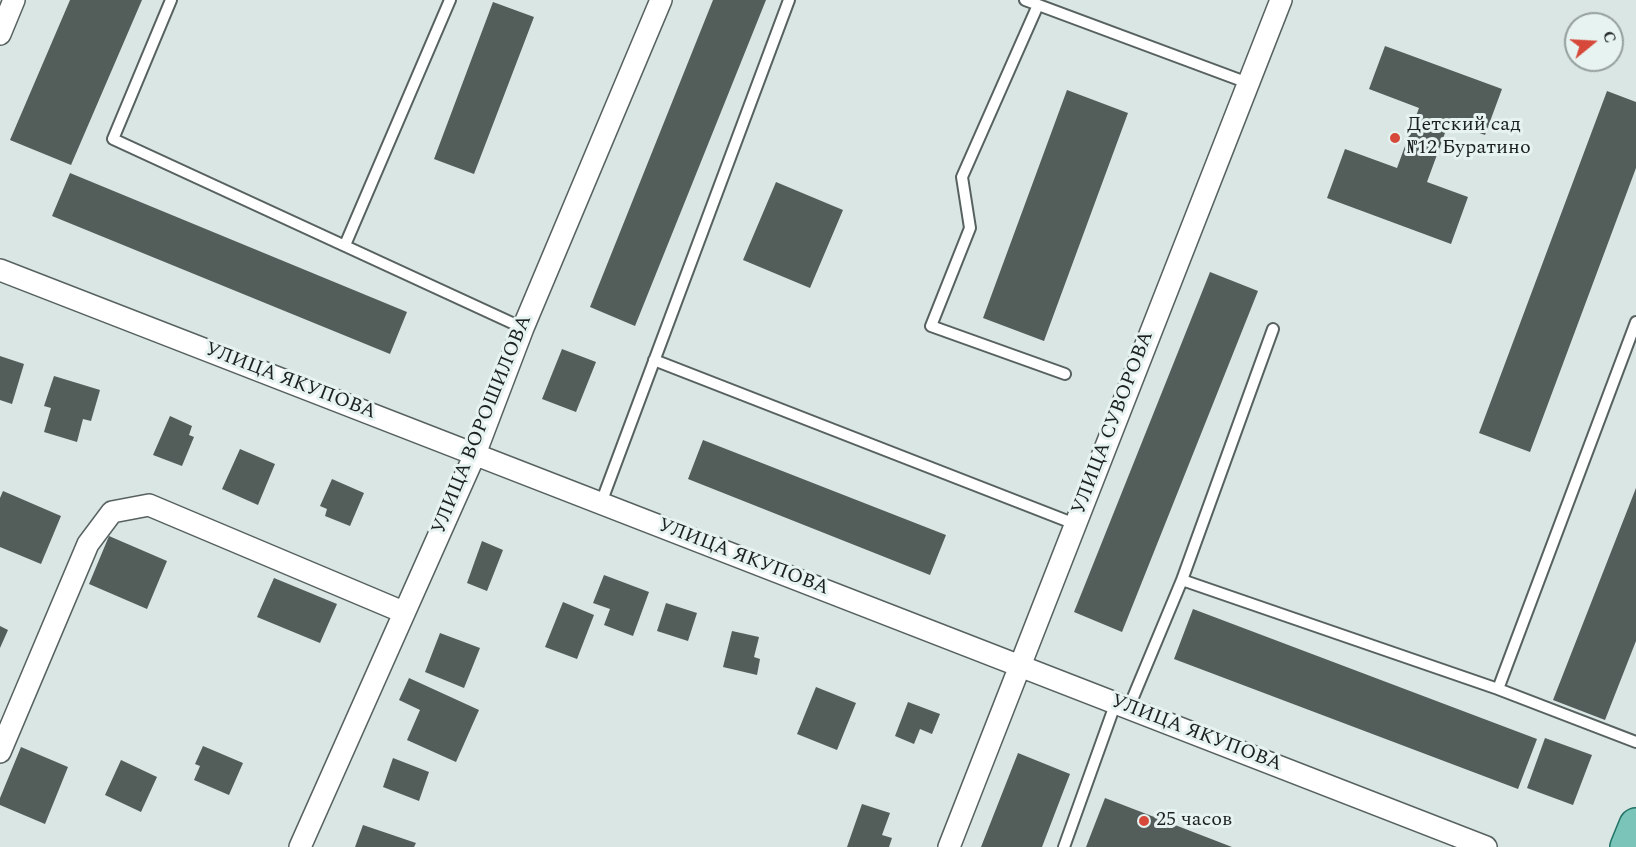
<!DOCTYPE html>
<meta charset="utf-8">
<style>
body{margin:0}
#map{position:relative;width:1636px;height:847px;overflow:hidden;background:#d9e6e3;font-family:Spectral,serif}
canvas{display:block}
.north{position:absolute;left:1564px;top:12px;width:60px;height:60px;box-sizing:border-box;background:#e6f3f0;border:2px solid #959f9c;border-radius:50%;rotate:72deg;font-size:16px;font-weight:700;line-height:24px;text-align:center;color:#1c211f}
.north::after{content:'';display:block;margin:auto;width:21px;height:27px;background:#d6493a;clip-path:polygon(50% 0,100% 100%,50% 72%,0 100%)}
</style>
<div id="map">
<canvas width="1636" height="847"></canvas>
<div class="north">С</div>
</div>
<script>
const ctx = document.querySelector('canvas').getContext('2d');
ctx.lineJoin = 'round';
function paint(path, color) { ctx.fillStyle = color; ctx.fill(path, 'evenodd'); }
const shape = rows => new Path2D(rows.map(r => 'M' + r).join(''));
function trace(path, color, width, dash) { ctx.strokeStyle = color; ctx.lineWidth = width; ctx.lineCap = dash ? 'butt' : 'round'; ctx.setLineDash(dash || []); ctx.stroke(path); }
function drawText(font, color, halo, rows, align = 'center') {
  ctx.font = font + ' Spectral,serif'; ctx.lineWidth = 6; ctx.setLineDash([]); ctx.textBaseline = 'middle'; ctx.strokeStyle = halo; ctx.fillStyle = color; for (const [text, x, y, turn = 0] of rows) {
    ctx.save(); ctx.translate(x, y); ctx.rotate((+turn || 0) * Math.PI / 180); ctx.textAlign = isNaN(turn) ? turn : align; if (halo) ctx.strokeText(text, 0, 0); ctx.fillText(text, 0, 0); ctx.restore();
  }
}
const building = shape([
 [70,0,142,0,71,165,10,140],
 [713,0,766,0,635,326,590,307],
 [493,2,534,17,474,174,434,159],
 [1385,46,1502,89,1485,135,1449,122,1427,182,1468,197,1451,244,1327,198,1345,149,1397,168,1419,108,1369,89],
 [1067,90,1128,113,1044,341,983,318],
 [1607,91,1636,102,1636,168,1530,452,1479,433],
 [70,173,407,312,390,354,52,216],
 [776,182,843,210,810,288,743,260],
 [1210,272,1258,291,1122,632,1074,612],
 [562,349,596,362,576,412,542,399],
 [0,356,24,364,12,404,0,400],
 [54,376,100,390,91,421,83,419,77,442,44,432,51,408,44,406],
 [170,416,192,426,189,435,194,437,182,466,153,455],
 [703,440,946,535,930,575,688,479],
 [240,449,275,464,258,505,222,489],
 [332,479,364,493,350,526,325,516,327,509,320,506],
 [1636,488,1636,641,1605,720,1553,700],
 [3,491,61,516,41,564,0,547,0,498],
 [109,536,167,561,147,609,89,584],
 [482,541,503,550,487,591,467,583],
 [604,575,649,592,633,636,604,625,610,609,593,603],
 [274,578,337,604,320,643,257,617],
 [563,602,594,615,577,659,545,647],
 [666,603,697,613,688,641,657,631],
 [1193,609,1537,739,1518,789,1174,659],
 [0,626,8,630,0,648],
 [732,631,759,637,754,657,760,659,757,675,723,667],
 [440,633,480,648,464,688,425,672],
 [409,678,479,710,456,762,407,740,420,710,399,700],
 [816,687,856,703,837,750,797,734],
 [908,702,940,714,932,734,920,729,914,744,895,736],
 [1545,738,1592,755,1573,805,1527,788],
 [203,746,243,763,229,795,194,780,200,766,195,764],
 [21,747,68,767,45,824,0,805,0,798],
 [1018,753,1070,774,1042,847,981,847],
 [393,758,429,772,419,801,383,787],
 [121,760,157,777,141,812,105,795],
 [1105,798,1232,847,1086,847],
 [862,804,890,813,882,835,892,838,889,847,847,847],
 [363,825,416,843,414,847,355,847]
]);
const lane = shape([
 [171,0,113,139,523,328],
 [1025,0,1248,83],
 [1038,5,962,177,970,228,931,326,1065,374],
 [345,245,450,0],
 [1636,322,1498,689,1636,742],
 [654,360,1075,524],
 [601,503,789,0],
 [1182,580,1273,329],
 [1129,707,1182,580,1498,689],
 [1064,847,1116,702]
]);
const street = shape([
 [0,34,14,0],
 [0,270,1486,847],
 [0,752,88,544,112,512,149,505,403,612],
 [300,847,475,454,523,328,661,0],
 [949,847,1281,0]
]);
const primary = shape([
 [1627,847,1636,825]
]);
const markers = [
 [1395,138,6,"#d6493a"],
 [1144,821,6,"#d6493a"]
];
const poiNames = [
 ["Детский сад",1407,126],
 ["№12 Буратино",1407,149],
 ["25 часов",1156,821]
];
const streetNames = [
 ["УЛИЦА ЯКУПОВА",290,382,21],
 ["УЛИЦА СУВОРОВА",1114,423,-69],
 ["УЛИЦА ВОРОШИЛОВА",483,425,-68],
 ["УЛИЦА ЯКУПОВА",743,558,21],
 ["УЛИЦА ЯКУПОВА",1196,734,21]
];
paint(building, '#535e5b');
trace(lane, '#576260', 14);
trace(street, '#576260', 24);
trace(primary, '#217265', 36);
trace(lane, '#fff', 10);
trace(street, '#fff', 21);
trace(primary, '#7bc4b9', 33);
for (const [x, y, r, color] of markers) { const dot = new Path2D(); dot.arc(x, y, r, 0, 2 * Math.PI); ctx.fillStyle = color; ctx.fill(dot); trace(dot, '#e6f3f0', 2); }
drawText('20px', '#1c211f', '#e6f3f0', poiNames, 'left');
drawText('20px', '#1c211f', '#e6f3f0', streetNames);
</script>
